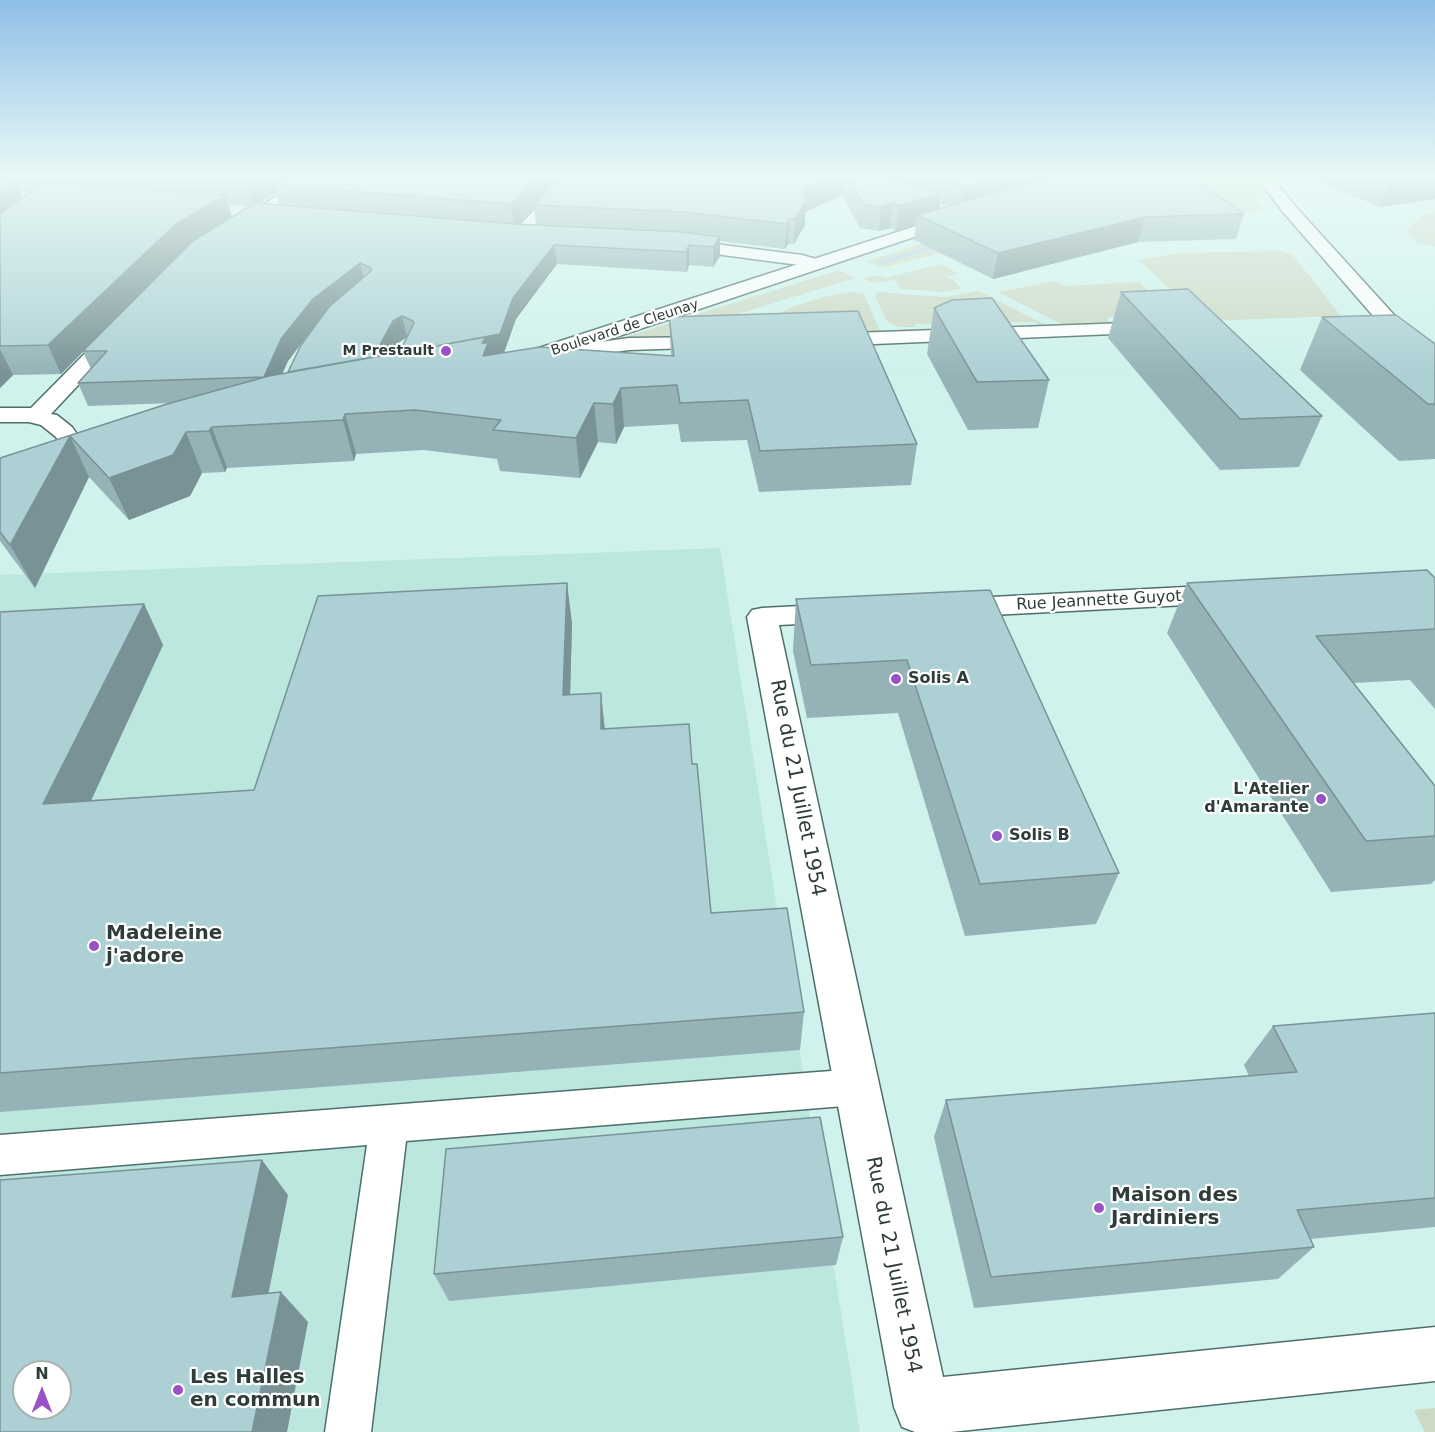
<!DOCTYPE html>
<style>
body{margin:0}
#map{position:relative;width:1435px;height:1432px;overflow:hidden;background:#cff2ec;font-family:"DejaVu Sans",sans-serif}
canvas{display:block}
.north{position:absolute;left:12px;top:1360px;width:60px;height:60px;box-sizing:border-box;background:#fff;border:2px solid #abb1b0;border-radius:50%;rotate:0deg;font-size:16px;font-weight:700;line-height:24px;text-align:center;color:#2e3c3a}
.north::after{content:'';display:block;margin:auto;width:21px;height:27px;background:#9852c6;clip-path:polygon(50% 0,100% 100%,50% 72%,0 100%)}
</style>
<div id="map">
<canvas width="1435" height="1432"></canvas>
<div class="north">N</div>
</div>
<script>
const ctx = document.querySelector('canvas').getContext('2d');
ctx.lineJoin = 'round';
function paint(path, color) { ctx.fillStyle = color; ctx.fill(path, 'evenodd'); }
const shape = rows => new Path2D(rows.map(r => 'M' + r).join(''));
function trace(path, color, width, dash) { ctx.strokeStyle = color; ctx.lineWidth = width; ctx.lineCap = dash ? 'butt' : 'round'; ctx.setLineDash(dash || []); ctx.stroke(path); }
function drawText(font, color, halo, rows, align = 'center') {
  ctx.font = font + ' "DejaVu Sans",sans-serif'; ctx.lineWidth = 4.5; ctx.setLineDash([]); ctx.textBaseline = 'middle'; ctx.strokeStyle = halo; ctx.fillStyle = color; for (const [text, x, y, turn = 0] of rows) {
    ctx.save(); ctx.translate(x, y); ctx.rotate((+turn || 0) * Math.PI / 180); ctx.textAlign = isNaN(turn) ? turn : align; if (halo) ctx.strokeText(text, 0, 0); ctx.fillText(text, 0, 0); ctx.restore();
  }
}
const built = shape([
 [720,548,860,1432,0,1432,0,575],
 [24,1372,60,1372,60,1408,24,1408]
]);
const green = shape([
 [1154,175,1250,175,1267,199,1254,198,1263,211,1203,213],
 [1435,212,1435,247,1415,242,1407,230,1421,215],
 [949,235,973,245,881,268,867,261],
 [1280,251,1292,254,1341,316,1204,321,1139,260,1180,253],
 [941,264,959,274,946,277,954,280,961,289,944,292,901,289,896,280,871,283,863,278,878,275,885,278],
 [839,270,855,278,735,315,751,325,795,306,828,296,849,292,864,294,881,333,619,339],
 [1056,281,1064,286,1139,282,1181,322,1165,317,1108,317,1110,325,1065,326,998,292],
 [979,291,1050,327,1041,327,1035,322,914,324,915,327,898,327,887,321,875,296,878,292,946,297],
 [1435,1408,1435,1432,1425,1432,1414,1410]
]);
const stream = shape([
 [948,241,955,243,881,264,877,262,948,241]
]);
const lane = shape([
 [857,1069,870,1074,876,1087,870,1100,857,1105,406,1141,371,1432,325,1432,367,1145,0,1175,0,1135,857,1069]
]);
const street = shape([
 [310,175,327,175,240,232,234,233,226,228,310,175],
 [568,175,583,175,525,240,513,240,511,236,513,232,568,175],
 [1255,175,1270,175,1295,206,1435,360,1435,379,1427,378,1283,212,1255,175],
 [675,239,802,255,820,260,823,264,820,268,814,269,799,265,669,248,666,244,669,240,675,239],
 [1155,322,1162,324,1165,328,1162,332,826,346,819,344,816,340,819,336,826,334,1155,322],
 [118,325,125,327,128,331,125,335,51,414,57,415,72,427,92,455,89,460,80,462,71,460,56,437,41,425,29,422,0,422,0,408,31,408,111,327,118,325],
 [714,337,721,339,724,343,721,347,629,350,542,362,535,360,532,356,535,352,542,350,629,338,714,337],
 [1225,585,1235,588,1239,594,1235,600,1225,603,953,617,943,614,938,608,943,602,953,599,1225,585],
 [839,604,849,607,854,613,849,619,839,622,779,625,943,1377,1435,1327,1435,1381,951,1432,915,1432,902,1427,894,1407,747,617,752,610,762,608,839,604]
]);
const secondary = shape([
 [956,213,964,218,962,221,595,344,521,366,514,364,510,360,514,356,956,213]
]);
const wall = shape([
 [0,175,1190,175,1244,214,1236,239,1138,242,993,279,914,240,916,224,896,231,890,228,879,231,860,228,842,195,805,212,805,225,794,244,788,244,785,249,720,241,720,256,713,267,689,265,687,272,557,264,516,319,504,353,671,356,669,317,917,444,911,485,759,492,747,440,681,442,678,424,624,427,616,444,598,442,580,478,500,471,497,459,424,450,356,454,354,461,227,468,225,472,202,473,190,496,129,520,89,477,35,588,0,541,0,458,173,403,88,406,78,383,91,369,83,352,61,374,13,375,0,388],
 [65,178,67,183,58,183],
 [20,192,30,192,23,197],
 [276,193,279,205,260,203],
 [940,204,948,206,939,209],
 [228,205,248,206,249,206,232,217],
 [534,207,536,225,518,224],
 [319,320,289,373,282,374,288,361],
 [407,337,399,353,392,354,398,343],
 [1303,175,1435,175,1435,199,1380,207],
 [1121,292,1322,416,1299,467,1220,470,1108,338],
 [934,308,1049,380,1038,428,968,430,927,354],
 [1322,317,1435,344,1435,459,1399,461,1300,370],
 [1435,578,1435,709,1410,680,1354,683,1435,786,1435,880,1431,884,1331,892,1167,633,1187,583],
 [990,590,1119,873,1096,924,965,936,898,713,807,718,793,651,796,599],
 [144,604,163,645,91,800,254,790,572,623,570,695,601,693,605,729,692,764,711,913,804,1012,800,1050,0,1112,0,612],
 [1435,1013,1435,1227,1310,1239,1314,1247,1278,1279,974,1308,934,1137,946,1100,1249,1076,1244,1065,1273,1026],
 [843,1237,836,1265,449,1301,434,1274]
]);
const shadedWall = shape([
 [38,175,64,175,65,178,45,192],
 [261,175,306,175,274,185,276,193,253,207,246,183],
 [540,175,565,175,534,205,534,207,514,229,511,204],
 [836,175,844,175,842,195,805,212,805,225,794,244,795,219,802,190],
 [1006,175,1083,175,961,210,965,186],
 [1394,175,1435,175,1435,199,1380,207],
 [16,182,26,205,0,225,0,193],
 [941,193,938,217,917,215,916,224,896,231,899,206],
 [225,195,233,220,184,249,61,374,48,345,176,224],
 [893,203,890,228,879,231,881,207],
 [1145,217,1138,242,993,279,998,253],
 [789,219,788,244,785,249,787,224],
 [720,237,720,256,713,267,713,247],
 [554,245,557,264,516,319,503,355,448,368,513,298],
 [689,245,689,265,687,272,686,252],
 [360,263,365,283,319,320,288,361,271,399,264,377,281,339,313,299],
 [402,316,407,337,398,343,379,380,295,395],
 [0,349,13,375,0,388],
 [621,388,624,427,616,444,613,404],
 [594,403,598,442,580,478,576,438],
 [345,414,356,454,354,461,343,420],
 [212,427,227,468,225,472,209,431],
 [186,432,202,473,190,496,129,520,109,478],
 [70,436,89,477,35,588,10,545],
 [567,583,572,623,569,736,563,695],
 [144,604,163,645,71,844,43,804],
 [601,693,605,734,601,729],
 [262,1160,288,1195,262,1326,232,1297],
 [281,1292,308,1322,287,1432,252,1432]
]);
const building = shape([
 [137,175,261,175,246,183,137,175],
 [291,175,540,175,511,204,274,185,291,175],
 [563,175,836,175,802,190,806,201,795,219,789,219,787,224,683,212,534,205,563,175],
 [846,175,878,175,941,193,899,206,893,203,881,207,863,204,846,175],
 [925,175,1006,175,965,186,925,175],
 [1056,175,1190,175,1244,214,1145,217,998,253,917,215,1056,175],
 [0,181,16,182,0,193,0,181],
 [44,182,225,195,176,224,48,345,0,346,0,214,44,182],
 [255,203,516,224,682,232,720,237,713,247,689,245,686,252,554,245,513,298,500,334,399,353,414,323,413,321,402,316,393,321,373,357,288,372,301,345,329,307,371,271,371,268,360,263,313,299,281,339,264,377,78,383,107,351,83,351,193,241,255,203],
 [1188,289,1322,416,1240,419,1121,292,1188,289],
 [992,298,1049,380,977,382,934,308,952,300,992,298],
 [858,311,917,444,760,451,748,400,680,403,677,385,621,388,613,404,594,403,576,438,493,430,501,420,415,410,345,414,343,420,212,427,209,431,186,432,173,455,109,478,70,436,10,545,0,532,0,458,167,404,269,376,486,337,482,343,488,343,483,356,540,347,674,356,669,317,858,311],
 [1396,315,1435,344,1435,404,1428,404,1322,317,1396,315],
 [1427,570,1435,578,1435,629,1316,636,1435,786,1435,836,1366,841,1187,583,1427,570],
 [567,583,563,695,601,693,601,729,689,724,692,764,697,764,711,913,787,908,804,1012,0,1073,0,612,144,604,43,804,254,790,318,596,567,583],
 [990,590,1119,873,980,884,907,660,811,665,796,599,990,590],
 [1435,1013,1435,1198,1297,1210,1314,1247,991,1277,946,1100,1297,1072,1273,1026,1435,1013],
 [820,1117,843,1237,434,1274,446,1149,820,1117],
 [262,1160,232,1297,281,1292,252,1432,0,1432,0,1180,262,1160],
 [24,1372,60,1372,60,1408,24,1408,24,1372]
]);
const markers = [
 [446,351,6,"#9852c6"],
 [896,679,6,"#9852c6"],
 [1321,799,6,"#9852c6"],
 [997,836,6,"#9852c6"],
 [94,946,6,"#9852c6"],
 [1099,1208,6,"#9852c6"],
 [178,1390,6,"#9852c6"]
];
const farStreetnames = [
 ["Boulevard de Cleunay",625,328,-18]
];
const farPoinames = [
 ["M Prestault",434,351]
];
const streetNames = [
 ["Rue Jeannette Guyot",1099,601,-3]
];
const poiNames = [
 ["Solis A",908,679],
 ["L'Atelier",1309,790,"right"],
 ["d'Amarante",1309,808,"right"],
 ["Solis B",1009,836]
];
const nearStreetnames = [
 ["Rue du 21 Juillet 1954",797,788,79],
 ["Rue du 21 Juillet 1954",893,1265,79]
];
const nearPoinames = [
 ["Madeleine",106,934],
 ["j'adore",106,957],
 ["Maison des",1111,1196],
 ["Jardiniers",1111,1219],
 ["Les Halles",190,1378],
 ["en commun",190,1401]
];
paint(built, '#bbe7df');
paint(green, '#ccd9c5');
paint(stream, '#abd0e6');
trace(lane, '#4e6e69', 3);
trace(street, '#4e6e69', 3);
trace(secondary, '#4e6e69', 3);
paint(lane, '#fff');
paint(street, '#fff');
paint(secondary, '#fff');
paint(wall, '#95b3b7');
paint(shadedWall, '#799295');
paint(building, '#add0d5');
trace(building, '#799295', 1.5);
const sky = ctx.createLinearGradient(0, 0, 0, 375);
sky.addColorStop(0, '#8fbfe7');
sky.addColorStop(0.47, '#e9f9f6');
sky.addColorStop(1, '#e9f9f600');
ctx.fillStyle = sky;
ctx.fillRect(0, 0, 1435, 375);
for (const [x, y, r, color] of markers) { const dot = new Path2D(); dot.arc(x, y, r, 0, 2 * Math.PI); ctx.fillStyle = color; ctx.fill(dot); trace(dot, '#fff', 2); }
drawText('14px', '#2e3c3a', '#fff', farStreetnames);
drawText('bold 14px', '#2e3c3a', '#fff', farPoinames, 'right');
drawText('16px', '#2e3c3a', '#fff', streetNames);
drawText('bold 16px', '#2e3c3a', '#fff', poiNames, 'left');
drawText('20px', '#2e3c3a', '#fff', nearStreetnames);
drawText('bold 20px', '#2e3c3a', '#fff', nearPoinames, 'left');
</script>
